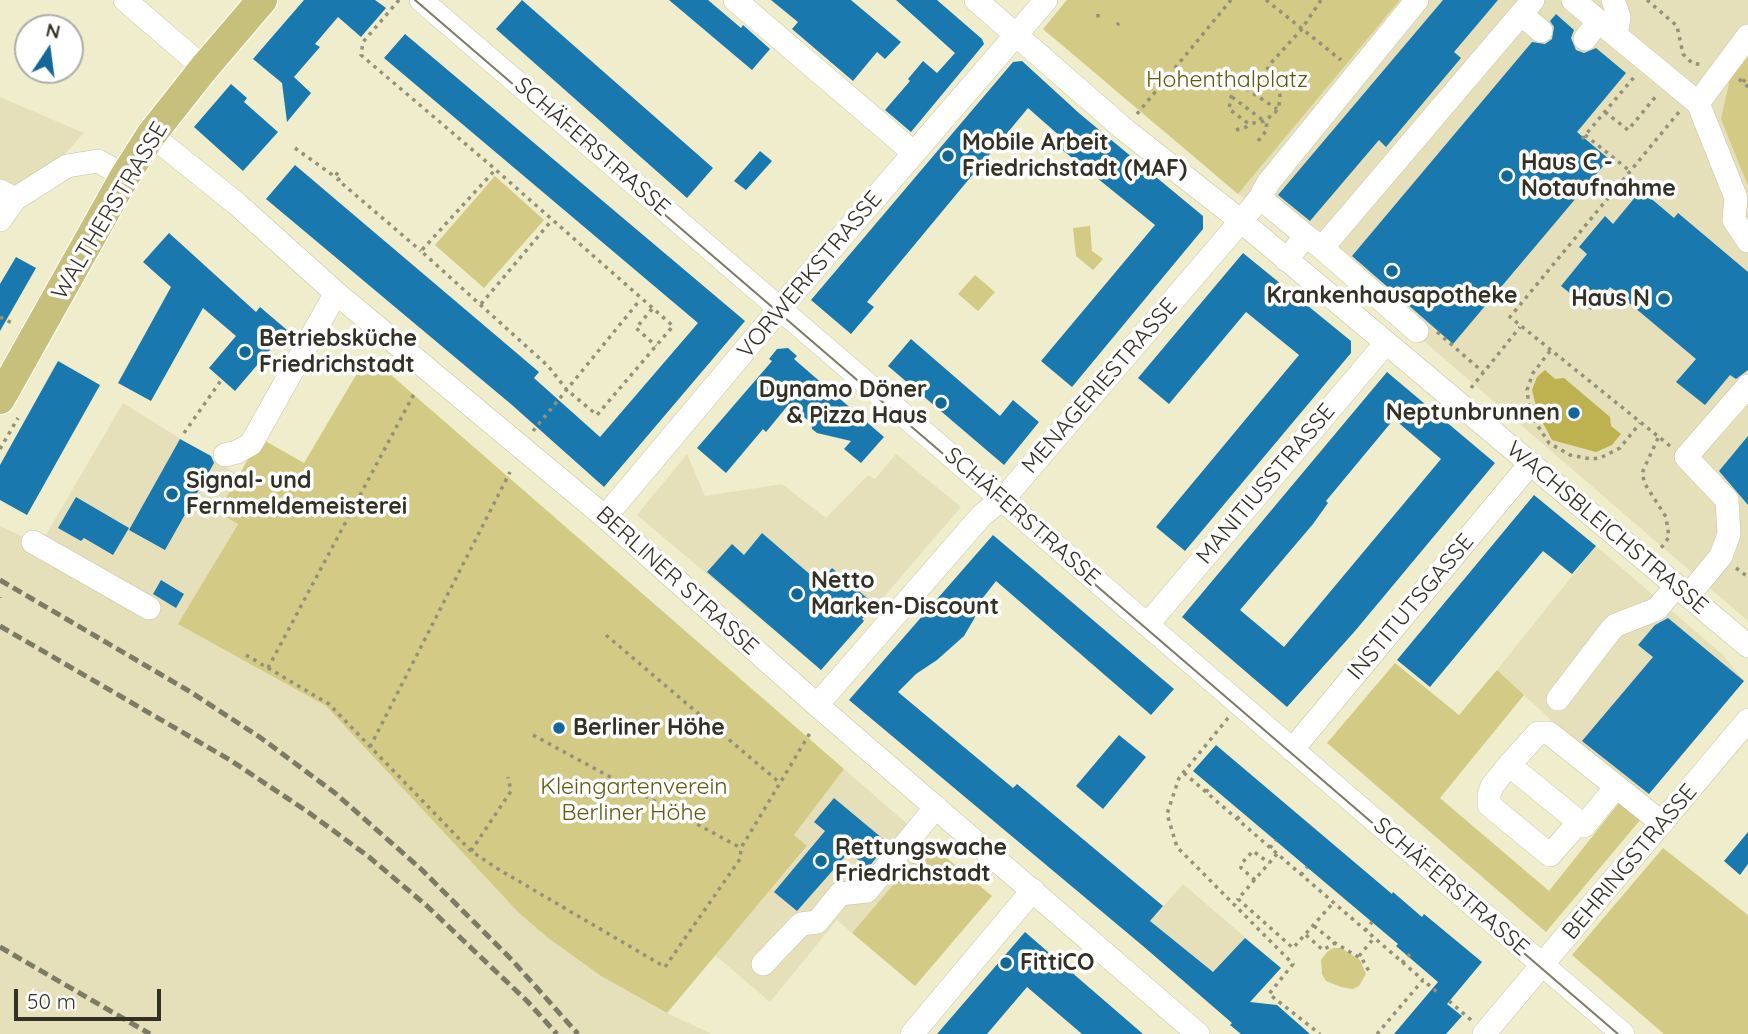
<!DOCTYPE html>
<meta charset="utf-8">
<style>
body{margin:0}
#map{position:relative;width:1748px;height:1034px;overflow:hidden;background:#f0edcd;font-family:Quicksand,sans-serif}
canvas{display:block}
.north{position:absolute;left:14px;top:14px;width:70px;height:70px;box-sizing:border-box;background:#fff;border:2px solid #adada8;border-radius:50%;rotate:13deg;font-size:19px;font-weight:700;line-height:28px;text-align:center;color:#333125}
.north::after{content:'';display:block;margin:auto;width:24px;height:32px;background:#106798;clip-path:polygon(50% 0,100% 100%,50% 72%,0 100%)}
.scale{position:absolute;left:14px;top:989px;width:147px;height:32px;box-sizing:border-box;border:4px solid #333125;border-top:0;padding-left:9px;font-size:21px;line-height:24px;white-space:nowrap;color:#333125;-webkit-text-stroke:5px #fff;paint-order:stroke}
</style>
<div id="map">
<canvas width="1748" height="1034"></canvas>
<div class="north">N</div>
<div class="scale">50 m</div>
</div>
<script>
const ctx = document.querySelector('canvas').getContext('2d');
ctx.lineJoin = 'round';
function paint(path, color) { ctx.fillStyle = color; ctx.fill(path, 'evenodd'); }
const shape = rows => new Path2D(rows.map(r => 'M' + r).join(''));
function trace(path, color, width, dash) { ctx.strokeStyle = color; ctx.lineWidth = width; ctx.lineCap = dash ? 'butt' : 'round'; ctx.setLineDash(dash || []); ctx.stroke(path); }
function drawText(font, color, halo, rows, align = 'center') {
  ctx.font = font + ' Quicksand,sans-serif'; ctx.lineWidth = 7; ctx.setLineDash([]); ctx.textBaseline = 'middle'; ctx.strokeStyle = halo; ctx.fillStyle = color; for (const [text, x, y, turn = 0] of rows) {
    ctx.save(); ctx.translate(x, y); ctx.rotate((+turn || 0) * Math.PI / 180); ctx.textAlign = isNaN(turn) ? turn : align; if (halo) ctx.strokeText(text, 0, 0); ctx.fillText(text, 0, 0); ctx.restore();
  }
}
const built = shape([
 [1400,0,1748,0,1748,621,1309,242,1238,194],
 [0,97,84,133,18,205,0,231],
 [123,403,239,475,218,512,238,523,179,624,326,706,518,912,548,938,601,976,667,1013,712,1034,0,1034,0,526,40,545],
 [687,454,705,496,782,484,826,518,868,475,875,479,896,454,961,507,821,670,637,515],
 [1596,546,1723,655,1744,681,1643,800,1580,747,1497,670],
 [844,769,929,843,852,933,837,920,770,1002,715,955,807,847,794,835],
 [1183,884,1281,968,1232,1023,1135,939]
]);
const green = shape([
 [1067,0,1400,0,1238,194,1043,29],
 [1748,57,1748,186,1721,119,1730,79],
 [495,176,544,220,484,288,435,245],
 [1090,226,1092,251,1103,259,1093,270,1076,256,1073,228],
 [975,275,995,292,978,311,958,294],
 [368,355,844,769,794,835,807,846,667,1013,601,976,548,938,518,912,326,706,178,624,238,524,218,512,260,438,304,463],
 [1395,663,1459,715,1497,670,1524,695,1440,798,1549,891,1630,789,1641,819,1546,932,1327,743],
 [929,843,992,896,915,986,852,933],
 [1663,848,1748,915,1748,1034,1664,1034,1572,955],
 [1333,948,1341,948,1360,960,1366,974,1359,986,1353,989,1341,987,1326,981,1322,974,1321,960,1327,952]
]);
const water = shape([
 [1545,370,1555,379,1564,378,1610,417,1611,426,1621,434,1612,445,1596,452,1552,440,1543,423,1544,415,1536,406,1532,390,1537,377]
]);
const building = shape([
 [304,0,375,0,386,8,361,37,338,17,315,44,320,47,294,77,311,93,287,122,282,83,253,59],
 [522,0,713,168,687,198,496,29],
 [669,0,708,0,741,28,743,25,770,49,752,70],
 [771,0,851,0,901,42,885,59,877,52,853,81,792,29,798,22],
 [896,0,937,0,982,39,984,44,911,132,885,110,910,81,908,79,923,61,937,73,955,53],
 [1443,0,1498,0,1454,52,1461,58,1386,147,1379,140,1310,221,1278,195],
 [1556,14,1574,30,1571,38,1576,50,1584,53,1596,48,1626,73,1577,132,1609,159,1453,344,1352,256,1532,42,1545,44,1552,39,1554,27,1550,21],
 [405,34,745,321,604,487,512,405,266,199,295,165,539,372,534,378,600,437,698,323,384,58],
 [1022,61,1080,114,1203,216,1203,229,1072,387,1041,361,1155,225,1055,144,1061,137,1028,108,867,302,874,307,851,334,811,300,1013,62],
 [231,84,247,98,244,102,278,132,243,171,194,127],
 [760,151,772,161,746,190,734,181],
 [1641,190,1674,218,1678,213,1748,272,1748,370,1736,379,1730,375,1705,405,1676,382,1696,359,1610,287,1591,310,1561,286,1587,254,1579,247,1605,216,1613,224],
 [169,233,256,312,260,307,287,330,235,391,209,368,236,336,203,308,151,401,118,383,171,287,143,262],
 [1243,253,1351,341,1351,353,1185,551,1156,527,1299,355,1246,312,1169,404,1138,378],
 [16,257,36,268,0,331,0,284],
 [911,339,1000,416,1013,400,1039,422,1004,465,888,366],
 [788,348,797,356,794,359,884,437,861,463,844,449,851,441,817,433,812,429,811,423,789,404,766,432,763,429,726,473,697,448,772,361,769,359,777,349],
 [58,361,100,385,27,515,0,500,0,465],
 [1387,372,1495,463,1355,631,1287,707,1182,617],
 [1394,419,1441,459,1284,647,1240,610,1313,524,1328,503,1326,501],
 [1748,436,1748,505,1719,471],
 [180,439,211,456,214,463,165,550,129,530],
 [1534,495,1596,546,1572,574,1543,551,1430,687,1397,660],
 [76,497,129,528,113,555,84,538,81,541,58,528],
 [762,533,820,583,832,568,874,604,862,619,864,621,821,670,707,572,732,544,744,555],
 [993,535,1174,689,1151,715,996,581,982,599,974,619,964,636,937,660,916,674,898,692,1013,788,1017,784,1163,906,1150,921,1213,972,1245,938,1281,968,1250,1002,1277,1005,1310,1034,1241,1034,1230,1025,1232,1023,1143,946,849,700],
 [161,580,184,594,176,608,153,594],
 [1668,618,1744,681,1649,794,1582,741,1653,657,1638,645,1655,625],
 [1119,735,1146,757,1103,809,1076,786],
 [1216,745,1392,894,1393,892,1422,917,1424,914,1482,962,1447,1004,1462,1016,1446,1034,1394,1034,1438,982,1396,946,1398,944,1193,771],
 [834,798,888,843,868,868,849,852,797,911,774,892,825,831,814,822],
 [1748,832,1748,864,1740,875,1724,861],
 [1025,932,1143,1034,1082,1034,1027,987,987,1034,937,1034]
]);
const path = shape([
 [399,0,363,42,361,55,488,163,673,326,597,415,567,390,548,366,421,251,495,170],
 [1266,0,1341,60],
 [1647,0,1677,26,1683,54,1692,63,1703,65],
 [1098,14,1098,19],
 [1117,25,1119,23],
 [1263,77,1269,78,1277,86,1280,95,1279,106,1275,113,1264,121,1249,124,1229,109,1231,97,1236,86,1244,80,1263,77,1270,64,1301,30,1321,0],
 [1739,79,1748,87],
 [1743,82,1748,76],
 [1239,84,1277,109],
 [1232,97,1264,121],
 [1605,112,1628,130,1657,95],
 [1137,114,1231,0],
 [1236,130,1246,127,1249,124],
 [1585,135,1630,171],
 [1582,139,1635,76],
 [1258,141,1266,131,1267,119],
 [295,148,331,174,333,171,341,177,338,180,421,251],
 [481,304,552,220],
 [652,309,636,328,656,346],
 [0,317,14,324],
 [1437,332,1483,372],
 [1550,351,1533,373,1527,390,1530,414,1549,443,1570,455,1591,459,1600,458,1620,448,1640,423],
 [1471,388,1520,327],
 [533,431,640,300],
 [184,433,222,379],
 [1658,438,1642,473,1645,484,1666,517,1669,537,1661,548],
 [1670,446,1510,317,1679,112],
 [0,449,18,418],
 [1736,568,1748,577],
 [0,597,0,598],
 [606,635,780,783],
 [246,655,329,704,471,851,498,869,665,967,740,859,741,848,810,733],
 [268,668,415,392],
 [1228,718,1179,778,1167,814,1177,847,1293,964,1269,994,1320,1034],
 [533,735,741,848],
 [370,747,510,472],
 [1184,773,1423,980],
 [1206,792,1211,786],
 [1237,819,1243,813],
 [1270,848,1276,840],
 [471,851,511,791,508,777],
 [1277,854,1238,899,1293,948,1333,903],
 [1301,875,1307,867],
 [1255,880,1241,868,1241,864,1253,851,1269,863],
 [1314,926,1335,943,1362,959,1370,973],
 [1365,931,1372,922],
 [1306,935,1323,950,1335,943],
 [1359,956,1374,938],
 [1402,963,1410,954],
 [1449,1001,1471,1020],
 [1377,1034,1423,980,1437,992]
]);
const minor = shape([
 [125,0,204,68],
 [421,0,1623,1034],
 [735,0,914,153],
 [976,0,1125,130,1241,221,1748,646],
 [1573,0,1698,103,1748,36],
 [1613,0,1619,17,1616,35],
 [1521,14,1541,31],
 [1585,39,1599,21],
 [1698,103,1736,198,1734,220,1748,241],
 [151,135,237,204,336,293,605,517,817,705,1198,1034],
 [0,191,15,199,67,166,98,161,125,176],
 [1260,198,1306,236],
 [0,220,15,199],
 [1322,248,1417,331],
 [1286,260,1306,236,1322,248,1533,0],
 [225,455,237,452,251,444,336,293],
 [605,517,782,306,1046,0],
 [33,542,149,608],
 [1688,596,1721,556,1729,534,1727,500,1686,457,1748,386],
 [1147,625,1386,343],
 [1558,699,1610,631,1616,625,1657,609,1676,586],
 [817,705,982,515,1005,497,1241,221,1260,198,1268,183,1417,0],
 [1292,750,1530,464],
 [1509,765,1492,786,1489,795,1489,805,1550,855,1579,822],
 [1616,787,1584,826,1509,765,1538,733,1549,733,1662,823],
 [763,964,801,924,817,922,840,894,867,891,936,807],
 [912,1034,1033,890],
 [1484,1034,1748,720]
]);
const major = shape([
 [0,399,125,176,151,135,204,68,262,0]
]);
const tram = shape([
 [415,0,1618,1034]
]);
const rail = shape([
 [0,580,189,691,261,738,335,793,421,869,512,960,578,1034],
 [0,626,230,760,308,812,369,857,427,906,527,1001,557,1034],
 [0,947,150,1034]
]);
const markers = [
 [948,156,7,"#106798"],
 [1507,176,7,"#106798"],
 [1392,271,7,"#106798"],
 [1664,299,7,"#106798"],
 [245,352,7,"#106798"],
 [941,403,7,"#106798"],
 [1574,413,7,"#106798"],
 [172,494,7,"#106798"],
 [797,594,7,"#106798"],
 [559,728,7,"#106798"],
 [821,861,7,"#106798"],
 [1006,963,7,"#106798"]
];
const parkNames = [
 ["Hohenthalplatz",1227,80],
 ["Kleingartenverein",634,787],
 ["Berliner Höhe",634,813]
];
const poiNames = [
 ["Mobile Arbeit",962,143],
 ["Friedrichstadt (MAF)",962,169],
 ["Haus C -",1521,163],
 ["Notaufnahme",1521,189],
 ["Krankenhausapotheke",1392,296,"center"],
 ["Haus N",1650,299,"right"],
 ["Betriebsküche",259,339],
 ["Friedrichstadt",259,365],
 ["Dynamo Döner",927,390,"right"],
 ["& Pizza Haus",927,416,"right"],
 ["Neptunbrunnen",1560,413,"right"],
 ["Signal- und",186,481],
 ["Fernmeldemeisterei",186,507],
 ["Netto",811,581],
 ["Marken-Discount",811,607],
 ["Berliner Höhe",573,728],
 ["Rettungswache",835,848],
 ["Friedrichstadt",835,874],
 ["FittiCO",1020,963]
];
const streetNames = [
 ["SCHÄFERSTRASSE",592,147,41],
 ["WALTHERSTRASSE",110,211,-59],
 ["VORWERKSTRASSE",810,275,-50],
 ["MENAGERIESTRASSE",1100,386,-49],
 ["MANITIUSSTRASSE",1266,484,-50],
 ["SCHÄFERSTRASSE",1022,517,41],
 ["WACHSBLEICHSTRASSE",1607,528,40],
 ["BERLINER STRASSE",677,581,42],
 ["INSTITUTSGASSE",1411,607,-50],
 ["BEHRINGSTRASSE",1630,862,-50],
 ["SCHÄFERSTRASSE",1451,887,41]
];
paint(built, '#e5e0ba');
paint(green, '#d2ca85');
paint(water, '#bdb150');
paint(building, '#1979af');
trace(minor, '#c7c3a5', 24);
trace(major, '#fff', 32);
trace(path, '#93917a', 3.5, [3.5, 5]);
trace(minor, '#fff', 23);
trace(major, '#c7bf7c', 30);
trace(tram, '#7d7a66', 2);
trace(rail, '#7d7a66', 5, [10, 5]);
for (const [x, y, r, color] of markers) { const dot = new Path2D(); dot.arc(x, y, r, 0, 2 * Math.PI); ctx.fillStyle = color; ctx.fill(dot); trace(dot, '#fff', 2.5); }
drawText('23px', '#61580e', '#fff', parkNames);
drawText('bold 23px', '#333125', '#fff', poiNames, 'left');
drawText('23px', '#333125', '#fff', streetNames);
</script>
